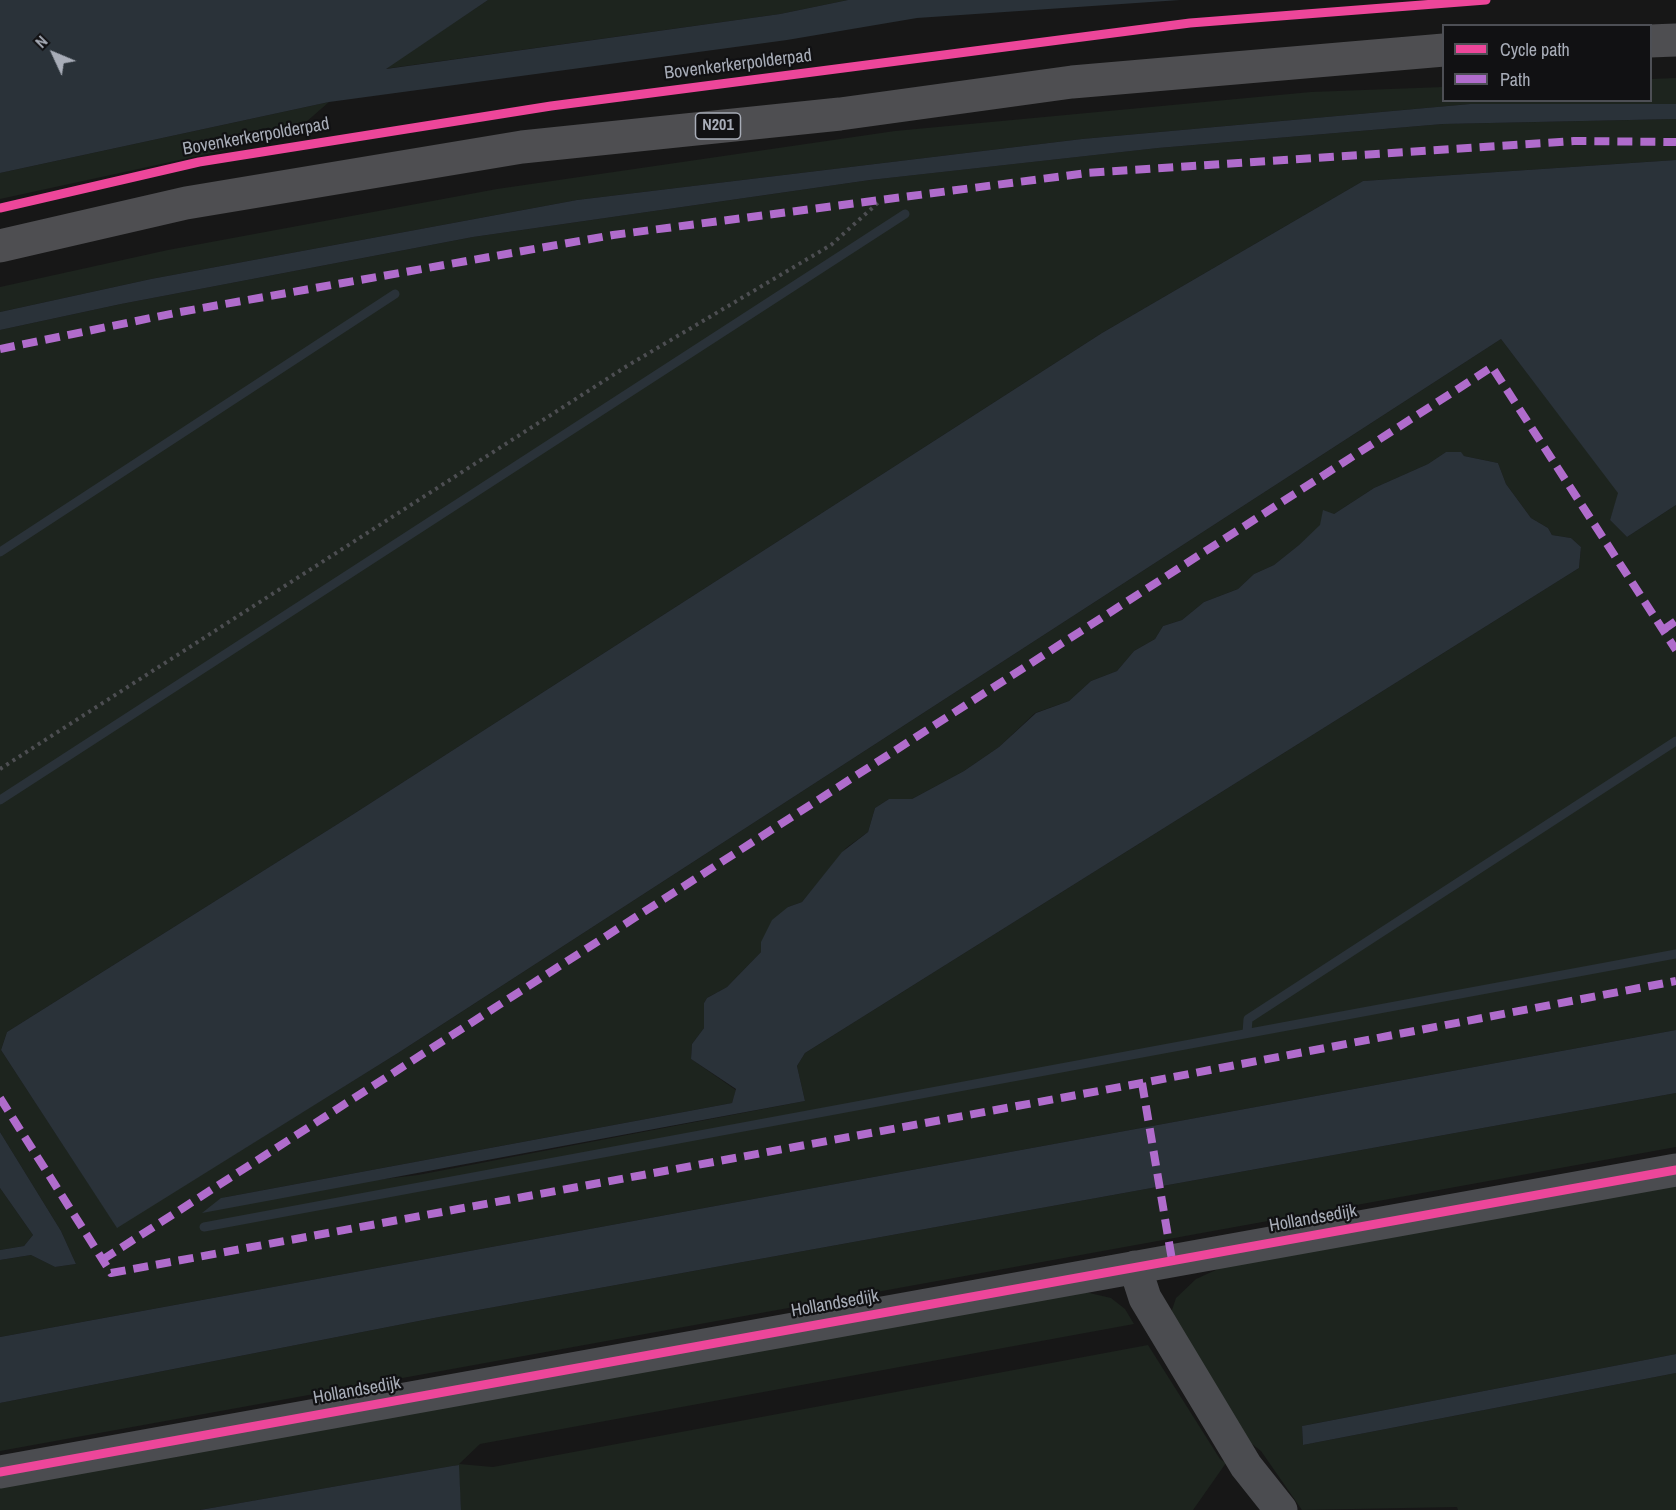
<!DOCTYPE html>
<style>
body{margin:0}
#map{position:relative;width:1676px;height:1510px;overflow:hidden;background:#171717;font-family:"Archivo Narrow",sans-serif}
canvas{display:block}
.legend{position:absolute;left:1442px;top:24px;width:210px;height:78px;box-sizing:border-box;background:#111113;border:2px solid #4d4f55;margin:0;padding:8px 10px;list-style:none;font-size:18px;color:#a8adb8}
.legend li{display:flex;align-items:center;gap:12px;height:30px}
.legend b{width:30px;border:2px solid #4d4f55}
.north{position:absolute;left:24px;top:24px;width:60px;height:60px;-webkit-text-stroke:4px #111113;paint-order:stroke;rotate:314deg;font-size:16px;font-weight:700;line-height:24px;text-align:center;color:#a8adb8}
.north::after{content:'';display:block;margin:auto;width:21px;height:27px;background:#a8adb8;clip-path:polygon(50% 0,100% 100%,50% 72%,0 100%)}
</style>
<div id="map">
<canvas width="1676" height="1510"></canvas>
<ul class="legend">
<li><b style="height:8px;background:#ed469a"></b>Cycle path</li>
<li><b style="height:8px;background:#b06ccc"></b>Path</li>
</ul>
<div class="north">N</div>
</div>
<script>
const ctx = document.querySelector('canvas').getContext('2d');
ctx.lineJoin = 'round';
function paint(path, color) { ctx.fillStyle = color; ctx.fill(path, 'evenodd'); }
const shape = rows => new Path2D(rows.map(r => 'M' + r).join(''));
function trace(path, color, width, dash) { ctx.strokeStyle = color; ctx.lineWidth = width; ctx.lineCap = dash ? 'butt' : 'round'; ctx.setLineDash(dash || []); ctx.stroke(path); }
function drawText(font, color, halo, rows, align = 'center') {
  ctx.font = font + ' "Archivo Narrow",sans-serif'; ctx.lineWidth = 4.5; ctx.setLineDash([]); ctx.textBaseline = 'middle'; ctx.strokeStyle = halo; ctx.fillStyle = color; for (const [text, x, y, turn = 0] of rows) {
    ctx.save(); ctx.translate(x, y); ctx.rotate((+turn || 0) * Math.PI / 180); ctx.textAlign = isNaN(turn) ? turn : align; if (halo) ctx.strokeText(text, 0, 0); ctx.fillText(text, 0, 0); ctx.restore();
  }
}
const green = shape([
 [488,0,848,0,780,14,384,69],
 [1676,78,1676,104,1470,104,1082,139,577,200,151,279,0,312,0,287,168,250,497,189,895,131,1311,92,1443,87,1444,100,1650,100,1651,79],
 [329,102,290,136,0,199,0,173],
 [1676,119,1676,160,1363,181,1102,333,352,815,7,1032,1,1050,117,1227,398,1053,1501,339,1619,493,1610,520,1627,537,1676,505,1676,1030,0,1337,0,1260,31,1255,55,1267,76,1264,61,1231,0,1132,0,330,121,304,473,237,870,180,1158,148,1443,124],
 [1446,452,1460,452,1464,456,1498,463,1506,484,1531,518,1548,528,1552,535,1571,538,1581,547,1579,568,805,1053,797,1066,805,1101,418,1175,221,1198,732,1103,736,1090,691,1059,692,1044,704,1028,704,1003,707,998,727,987,761,952,788,907,802,902,846,848,868,832,875,808,889,799,912,799,964,771,999,747,1035,713,1069,701,1091,681,1117,671,1134,651,1155,639,1163,626,1182,620,1204,602,1238,589,1254,574,1274,565,1299,545,1334,514,1374,488,1428,464],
 [1676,1093,1676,1147,0,1451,0,1403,434,1318],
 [1676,1182,1676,1354,1302,1426,1303,1445,1676,1373,1676,1510,1458,1510,1457,1507,1302,1510,1261,1451,1243,1437,1170,1316,1176,1298,1196,1279,1227,1265],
 [0,1188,33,1235,24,1246,0,1250],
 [1081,1291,1111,1298,1125,1309,1134,1324,480,1444,459,1464,493,1467,1148,1345,1220,1459,1226,1463,1193,1510,461,1510,458,1465,200,1510,0,1510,0,1486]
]);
const water = shape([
 [0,0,488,0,386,69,780,14,848,0,1180,0,917,18,787,40,329,102,0,173],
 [1470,104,1676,104,1676,119,1443,124,1158,148,870,180,473,237,121,304,0,330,0,312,151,279,577,200,1082,139],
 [1676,160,1676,505,1627,537,1610,520,1618,493,1501,339,398,1053,117,1228,1,1050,7,1032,352,815,1102,333,1363,181],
 [1446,452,1461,452,1464,456,1498,463,1506,484,1531,518,1548,528,1552,535,1571,538,1581,547,1579,568,805,1053,797,1066,805,1101,202,1213,221,1198,732,1103,736,1089,691,1059,692,1044,704,1028,704,1003,707,998,727,987,761,952,761,942,772,920,788,907,802,902,842,852,868,832,875,808,889,799,912,799,964,771,999,747,1036,713,1069,701,1091,681,1117,671,1134,651,1155,639,1163,626,1182,620,1204,602,1238,589,1254,574,1274,565,1299,545,1320,525,1323,510,1334,514,1374,488,1428,464],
 [1676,1030,1676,1093,434,1318,0,1403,0,1337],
 [0,1132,61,1231,76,1264,55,1267,31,1255,0,1260,0,1250,24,1246,33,1235,0,1188],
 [1676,1354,1676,1373,1303,1445,1302,1426],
 [459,1465,461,1510,200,1510,452,1466]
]);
const stream = shape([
 [0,552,395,294],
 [0,800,905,214],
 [1247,1033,1248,1019,1676,741],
 [204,1227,1676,954]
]);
const path = shape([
 [0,769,627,366,831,245,881,200]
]);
const minor = shape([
 [1135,1267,1145,1298,1246,1466,1281,1510],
 [0,1472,1676,1170]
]);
const highway = shape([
 [1650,41,1676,40],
 [0,246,186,203,522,147,840,114,1072,82,1444,50]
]);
const quiet = shape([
 [0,349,180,312,613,235,1087,173,1574,141,1676,142],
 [1663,630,1676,621],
 [1142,1083,1172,1260],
 [0,1098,111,1273,1142,1083,1676,981],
 [102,1260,1492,367,1676,650]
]);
const cycleway = shape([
 [0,208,199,162,551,106,1190,23,1486,0],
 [0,1472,1676,1170]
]);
const shields = [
 [718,126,45]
];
const shieldNames = [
 ["N201",718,126]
];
const streetNames = [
 ["Bovenkerkerpolderpad",738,65,-7],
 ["Bovenkerkerpolderpad",256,137,-10],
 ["Hollandsedijk",1313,1219,-10],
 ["Hollandsedijk",835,1304,-10],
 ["Hollandsedijk",357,1391,-10]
];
paint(green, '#1d241e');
paint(water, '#2a3239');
trace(stream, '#2a3239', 9);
trace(path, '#4d4e52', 4, [3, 4.5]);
trace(minor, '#4b4c50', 33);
trace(highway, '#4e4e51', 33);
trace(quiet, '#b06ccc', 8, [15, 8]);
trace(cycleway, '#ed469a', 9);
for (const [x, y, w] of shields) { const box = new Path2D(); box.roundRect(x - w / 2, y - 13, w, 26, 4.5); ctx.fillStyle = '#111113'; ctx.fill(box); trace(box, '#a8adb8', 1.5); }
drawText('bold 16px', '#a8adb8', null, shieldNames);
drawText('18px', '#a8adb8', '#111113', streetNames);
</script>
